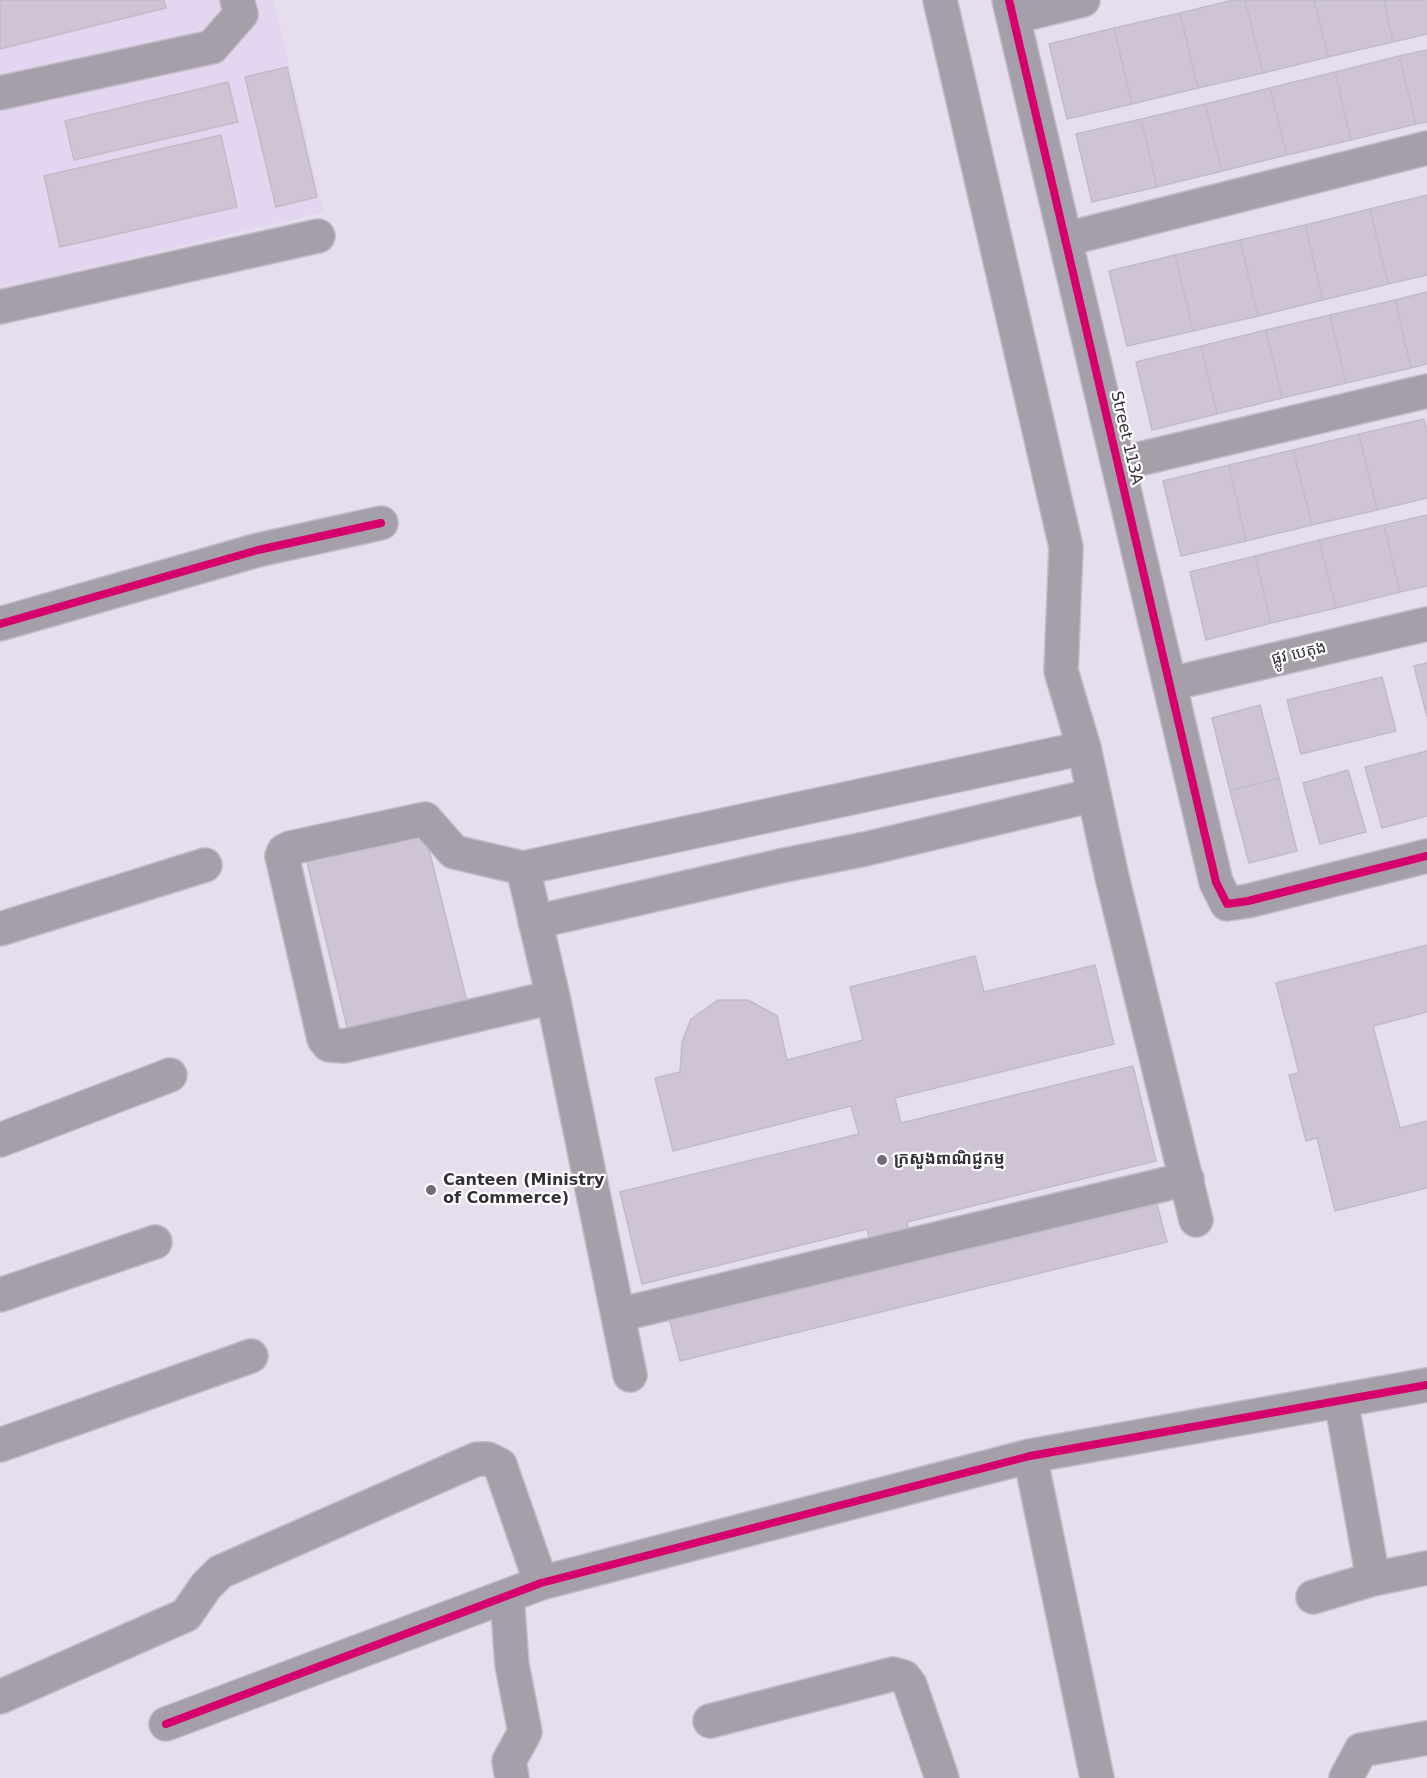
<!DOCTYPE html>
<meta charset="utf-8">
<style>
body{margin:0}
canvas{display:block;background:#e6deee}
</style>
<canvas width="1427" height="1778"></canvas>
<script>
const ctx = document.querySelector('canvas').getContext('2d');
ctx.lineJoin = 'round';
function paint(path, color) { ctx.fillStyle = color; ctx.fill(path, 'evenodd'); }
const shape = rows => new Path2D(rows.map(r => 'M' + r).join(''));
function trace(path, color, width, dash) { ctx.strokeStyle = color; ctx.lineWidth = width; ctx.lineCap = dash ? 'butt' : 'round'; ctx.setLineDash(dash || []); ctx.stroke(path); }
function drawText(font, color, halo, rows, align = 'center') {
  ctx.font = font + ' "DejaVu Sans","Noto Sans Khmer",sans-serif'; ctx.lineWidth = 4.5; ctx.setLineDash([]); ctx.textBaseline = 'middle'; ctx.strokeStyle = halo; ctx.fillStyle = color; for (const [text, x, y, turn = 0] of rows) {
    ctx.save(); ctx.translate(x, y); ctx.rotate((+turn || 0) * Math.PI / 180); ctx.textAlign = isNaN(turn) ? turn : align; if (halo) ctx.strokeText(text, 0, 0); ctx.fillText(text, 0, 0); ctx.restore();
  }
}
const built = shape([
 [0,0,274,0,324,212,0,289]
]);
const building = shape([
 [0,0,164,0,166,8,0,49,0,0],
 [1233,0,1245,0,1263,73,1198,88,1180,13,1233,0],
 [1245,0,1314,0,1328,57,1263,73,1245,0],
 [1314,0,1384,0,1393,42,1328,57,1314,0],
 [1384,0,1427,0,1427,34,1393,42,1384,0],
 [1180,13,1198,88,1132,104,1114,28,1180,13],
 [1114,28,1132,104,1067,119,1049,44,1114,28],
 [1427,50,1427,122,1416,124,1399,56,1427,50],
 [1399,56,1416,124,1351,140,1335,72,1399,56],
 [287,67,317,197,276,207,245,77,287,67],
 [1335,72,1351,140,1287,155,1270,88,1335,72],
 [228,82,238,122,74,160,65,121,228,82],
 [1270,88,1287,155,1222,171,1205,104,1270,88],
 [1205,104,1222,171,1157,187,1141,119,1205,104],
 [1141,119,1157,187,1092,202,1076,134,1141,119],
 [221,135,237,207,60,247,44,176,221,135],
 [1427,195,1427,275,1388,284,1370,209,1427,195],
 [1370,209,1388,284,1323,300,1305,225,1370,209],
 [1305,225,1323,300,1258,316,1240,240,1305,225],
 [1240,240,1258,316,1193,331,1175,255,1240,240],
 [1175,255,1193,331,1127,346,1109,271,1175,255],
 [1427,292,1427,364,1411,368,1395,300,1427,292],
 [1395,300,1411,368,1346,383,1330,315,1395,300],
 [1330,315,1346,383,1282,398,1266,330,1330,315],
 [1266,330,1282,398,1217,414,1201,346,1266,330],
 [1201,346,1217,414,1152,430,1136,362,1201,346],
 [1424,419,1427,430,1427,498,1377,510,1359,434,1424,419],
 [1359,434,1377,510,1312,525,1293,450,1359,434],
 [1293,450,1312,525,1246,541,1229,465,1293,450],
 [1229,465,1246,541,1181,556,1163,481,1229,465],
 [1427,515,1427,586,1400,592,1384,525,1427,515],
 [1384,525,1400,592,1336,608,1319,540,1384,525],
 [1319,540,1336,608,1271,623,1255,556,1319,540],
 [1255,556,1271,623,1206,640,1190,572,1255,556],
 [1427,663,1427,717,1414,666,1427,663],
 [1382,677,1396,731,1301,754,1287,700,1382,677],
 [1260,705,1279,778,1230,791,1212,718,1260,705],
 [1427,751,1427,816,1382,828,1365,767,1427,751],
 [1348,770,1366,832,1320,844,1303,783,1348,770],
 [1279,778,1297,851,1249,863,1230,791,1279,778],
 [424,830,467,1002,348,1031,306,858,424,830],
 [1427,945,1427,1012,1373,1026,1400,1128,1427,1121,1427,1188,1335,1211,1317,1138,1306,1141,1289,1075,1299,1073,1276,983,1427,945],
 [975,956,984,992,1095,965,1114,1044,895,1098,901,1123,1133,1066,1156,1161,907,1222,915,1256,1155,1197,1167,1242,680,1361,669,1318,876,1268,867,1229,642,1284,620,1192,859,1134,851,1106,673,1151,655,1078,680,1072,682,1042,691,1019,718,1000,748,1000,777,1016,787,1060,863,1040,850,987,975,956]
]);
const minor = shape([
 [940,0,1066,547,1061,671,1084,748,1112,877,1196,1220],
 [1009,0,1216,882,1227,904,1248,901,1427,856],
 [1013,17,1083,0],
 [0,93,212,47,241,14,237,0],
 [1066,239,1427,148],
 [0,307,318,236],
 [1118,464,1427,391],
 [0,624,258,550,381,523],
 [1170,684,1427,624],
 [523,868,454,852,425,819,290,848,284,851,282,856,324,1039,329,1045,344,1046,553,997],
 [535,922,780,866,865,849,1094,795],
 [0,929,205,865],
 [0,1140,170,1075],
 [0,1295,155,1242],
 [618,1315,1187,1179],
 [630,1375,553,997,523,868,1084,748],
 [1341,1400,1373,1579],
 [0,1445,251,1356],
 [1030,1456,1097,1778],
 [507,1596,512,1665,525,1732,509,1761,512,1778],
 [1313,1597,1373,1579,1427,1568],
 [0,1697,186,1615,206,1586,220,1572,477,1459,488,1459,500,1465,541,1583],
 [710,1721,893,1674,904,1677,910,1685,942,1778],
 [166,1724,541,1583,1030,1456,1427,1385],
 [1346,1778,1361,1750,1427,1738]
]);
const cycleway = shape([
 [1009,0,1216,882,1227,904,1248,901,1427,856],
 [0,624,258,550,381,523],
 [166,1724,541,1583,1030,1456,1427,1385]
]);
const markers = [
 [882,1160,6,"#726c78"],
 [431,1190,6,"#726c78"]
];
const streetNames = [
 ["Street 113A",1126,438,77],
 ["ផ្លូវ បេតុង",1299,654,-13]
];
const poiNames = [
 ["ក្រសួងពាណិជ្ជកម្ម",894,1160],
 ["Canteen (Ministry",443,1181],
 ["of Commerce)",443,1199]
];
paint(built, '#e4d6f0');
paint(building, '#cec4d6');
trace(building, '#c1bbc8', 1.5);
trace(minor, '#c2bcc8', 36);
trace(minor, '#a59faa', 33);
trace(cycleway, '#d6006c', 8);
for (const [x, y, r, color] of markers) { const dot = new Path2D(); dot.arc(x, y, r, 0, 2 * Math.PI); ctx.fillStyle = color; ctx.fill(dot); trace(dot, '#fff', 2); }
drawText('16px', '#342e39', '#fff', streetNames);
drawText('bold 16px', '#342e39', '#fff', poiNames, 'left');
</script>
